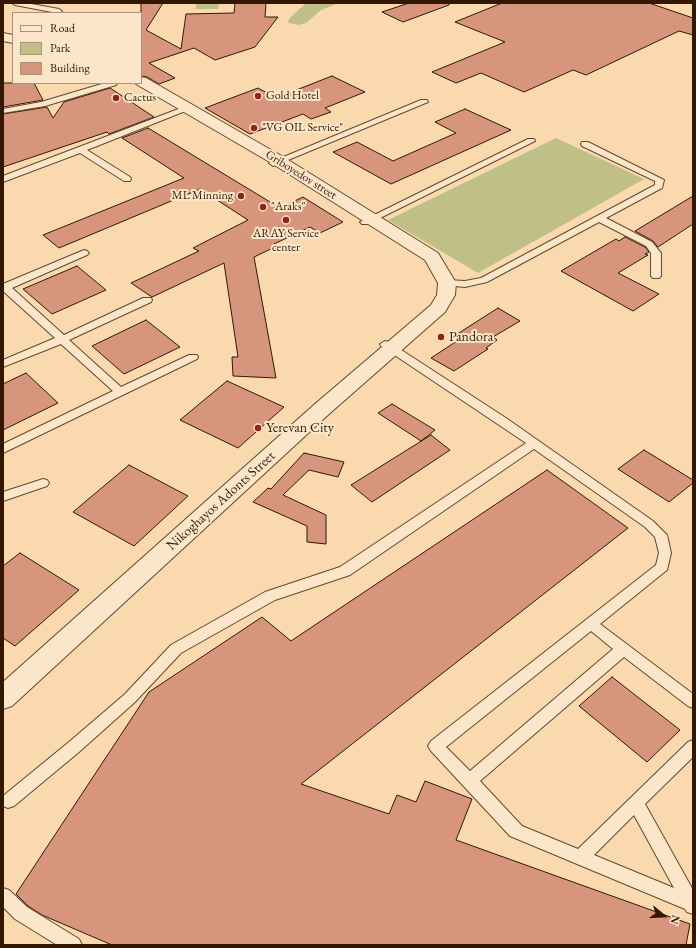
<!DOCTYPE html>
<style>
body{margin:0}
#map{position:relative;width:696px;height:948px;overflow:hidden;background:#f9d9ad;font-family:"EB Garamond",serif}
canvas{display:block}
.frame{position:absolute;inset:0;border:4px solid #321803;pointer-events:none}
.legend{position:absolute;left:12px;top:12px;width:130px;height:72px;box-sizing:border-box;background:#fbe6ca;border:1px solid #ab947a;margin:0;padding:5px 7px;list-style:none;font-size:12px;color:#321803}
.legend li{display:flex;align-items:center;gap:8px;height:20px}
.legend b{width:20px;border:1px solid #ab947a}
.north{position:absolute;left:644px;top:896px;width:40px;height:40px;-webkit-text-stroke:3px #fbe6ca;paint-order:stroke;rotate:108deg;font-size:11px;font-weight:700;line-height:16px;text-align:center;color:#321803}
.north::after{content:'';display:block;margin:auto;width:14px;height:18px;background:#321803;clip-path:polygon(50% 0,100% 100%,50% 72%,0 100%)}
</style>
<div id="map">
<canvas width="696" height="948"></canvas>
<div class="frame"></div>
<ul class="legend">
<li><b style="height:5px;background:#fbe6ca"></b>Road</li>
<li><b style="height:11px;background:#c0bf88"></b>Park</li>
<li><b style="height:11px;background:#d8957e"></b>Building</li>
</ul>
<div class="north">N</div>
</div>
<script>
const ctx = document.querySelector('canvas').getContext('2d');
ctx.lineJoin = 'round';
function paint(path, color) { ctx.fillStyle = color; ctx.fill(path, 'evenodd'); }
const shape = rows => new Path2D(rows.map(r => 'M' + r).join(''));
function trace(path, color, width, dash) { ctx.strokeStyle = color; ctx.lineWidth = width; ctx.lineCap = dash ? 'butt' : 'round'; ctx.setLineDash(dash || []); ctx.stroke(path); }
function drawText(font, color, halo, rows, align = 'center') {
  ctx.font = font + ' "EB Garamond",serif'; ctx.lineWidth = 4; ctx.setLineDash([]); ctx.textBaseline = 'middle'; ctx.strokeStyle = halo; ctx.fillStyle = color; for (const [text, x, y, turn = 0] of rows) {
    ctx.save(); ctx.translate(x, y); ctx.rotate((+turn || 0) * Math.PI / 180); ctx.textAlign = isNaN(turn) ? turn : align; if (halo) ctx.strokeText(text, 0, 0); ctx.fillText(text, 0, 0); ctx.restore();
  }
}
const green = shape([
 [197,3,219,3,218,9,195,9],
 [306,3,339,3,321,10,306,23,299,25,289,23,288,21,291,17],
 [556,138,644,179,478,273,388,220]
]);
const building = shape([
 [141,3,163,3,146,30,181,49,186,14,234,13,235,3,266,3,265,17,278,17,255,47,215,60,194,48,149,63,175,78,159,84,147,77,141,76,141,3],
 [409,3,449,3,449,5,403,22,382,12,409,3],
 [502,3,649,3,693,18,693,35,679,31,586,75,573,70,524,92,481,73,456,83,432,72,505,42,455,22,502,3],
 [332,76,365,92,325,108,331,112,311,119,303,114,250,134,205,108,258,88,276,98,332,76],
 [3,83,34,83,43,100,3,107,3,83],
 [110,88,154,117,109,134,107,132,3,167,3,114,47,107,53,118,64,102,110,88],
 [465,109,511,130,391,184,333,152,357,142,393,161,456,133,435,122,465,109],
 [148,128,280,208,303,197,343,222,320,233,310,227,274,244,277,246,254,257,276,378,233,376,232,357,238,357,224,263,152,297,131,283,199,251,193,248,248,220,200,189,59,248,43,235,184,178,122,138,148,128],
 [693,196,693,224,658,247,653,241,635,231,693,196],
 [625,237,645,247,649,252,645,254,648,255,618,273,659,294,633,311,561,271,616,239,619,241,625,237],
 [77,266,106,290,52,314,23,289,77,266],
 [498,308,520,321,493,337,497,340,486,348,488,349,454,371,431,358,457,341,451,338,498,308],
 [146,320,180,347,124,374,92,346,146,320],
 [26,373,58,403,3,430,3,384,26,373],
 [227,381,284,407,238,448,180,420,227,381],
 [392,404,435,430,421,441,378,413,392,404],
 [431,435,450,450,372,502,351,485,431,435],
 [644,450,693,480,693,483,669,502,618,469,644,450],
 [304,453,344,462,338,477,309,470,283,495,326,515,326,544,307,542,307,526,253,502,268,488,271,489,304,453],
 [129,465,188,496,134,546,73,512,129,465],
 [547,470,628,528,301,784,389,814,397,795,416,802,425,781,472,799,456,840,690,924,686,945,112,945,42,915,28,906,16,894,149,692,262,617,291,641,547,470],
 [20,553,79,590,15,646,3,638,3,566,20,553],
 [612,677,680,730,647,762,579,706,612,677]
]);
const service = shape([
 [12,3,26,3,59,9,62,11,60,13,52,13,52,12,15,5,12,3],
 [105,83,117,83,116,85,45,106,3,113,3,109,41,102,105,83],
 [421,100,427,100,428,102,276,165,273,166,269,163,421,100],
 [181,108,187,108,188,110,87,150,130,177,131,179,130,181,124,181,80,153,3,182,3,176,181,108],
 [528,139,534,139,535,141,368,224,362,224,360,222,528,139],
 [582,142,588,142,664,180,662,188,606,218,652,242,661,253,661,276,659,278,653,278,651,276,651,253,646,246,599,222,487,282,465,287,444,285,442,283,444,281,447,280,465,281,481,278,655,185,655,181,582,146,581,144,582,142],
 [84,250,87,251,89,253,87,255,12,288,64,335,143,298,151,298,152,300,151,302,69,340,121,387,189,355,197,355,198,357,197,359,3,453,3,444,113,391,61,344,3,367,3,360,55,338,3,291,3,284,84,250],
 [385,341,389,342,506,418,653,521,667,535,671,553,667,570,600,624,693,694,693,708,688,706,624,657,480,781,522,826,578,849,688,742,693,740,693,757,645,804,693,890,693,914,687,912,685,909,510,836,431,751,428,746,431,741,656,565,659,553,655,537,645,527,534,449,350,575,275,600,181,653,135,702,79,752,14,806,8,808,3,806,3,796,69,742,125,694,171,645,265,592,340,567,526,443,381,346,380,344,385,341],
 [591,631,613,649,470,771,446,747,591,631],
 [634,815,674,888,594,855,634,815],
 [43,479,47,480,49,483,47,486,3,501,3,492,43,479],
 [3,888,9,890,27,907,79,939,82,945,57,945,15,919,3,907,3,888]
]);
const tertiary = shape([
 [3,33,13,35,13,43,3,41,3,33],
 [141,77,146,78,285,158,438,253,456,283,455,295,445,312,329,414,12,706,3,709,3,682,315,404,431,305,437,295,438,283,425,260,273,164,136,84,141,83,141,77]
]);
const markers = [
 [258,96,4,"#8f2418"],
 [116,98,4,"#8f2418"],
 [254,128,4,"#8f2418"],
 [241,196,4,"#8f2418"],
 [263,207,4,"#8f2418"],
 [286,220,4,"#8f2418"],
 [441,337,4,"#8f2418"],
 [258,428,4,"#8f2418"]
];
const farPoinames = [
 ["Gold Hotel",266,96],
 ["Cactus",124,98],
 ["\"VG OIL Service\"",262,128],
 ["ML Minning",233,196,"right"],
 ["\"Araks\"",271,207],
 ["ARAY Service",286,234,"center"],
 ["center",286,248,"center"]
];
const farStreetnames = [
 ["Griboyedov street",301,175,32]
];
const poiNames = [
 ["Pandora",449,337],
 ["Yerevan City",266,428]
];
const streetNames = [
 ["Nikoghayos Adonts Street",221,501,-42]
];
paint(green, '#c0bf88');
paint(building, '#d8957e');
trace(building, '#321803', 1);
trace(service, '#64482e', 2);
trace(tertiary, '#64482e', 2);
paint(service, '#fbe6ca');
paint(tertiary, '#fbe6ca');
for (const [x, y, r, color] of markers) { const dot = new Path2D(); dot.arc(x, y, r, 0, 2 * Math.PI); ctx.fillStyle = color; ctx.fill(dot); trace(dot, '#fbe6ca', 1.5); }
drawText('12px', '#321803', '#fbe6ca', farPoinames, 'left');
drawText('12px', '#321803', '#fbe6ca', farStreetnames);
drawText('14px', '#321803', '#fbe6ca', poiNames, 'left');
drawText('14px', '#321803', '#fbe6ca', streetNames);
</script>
